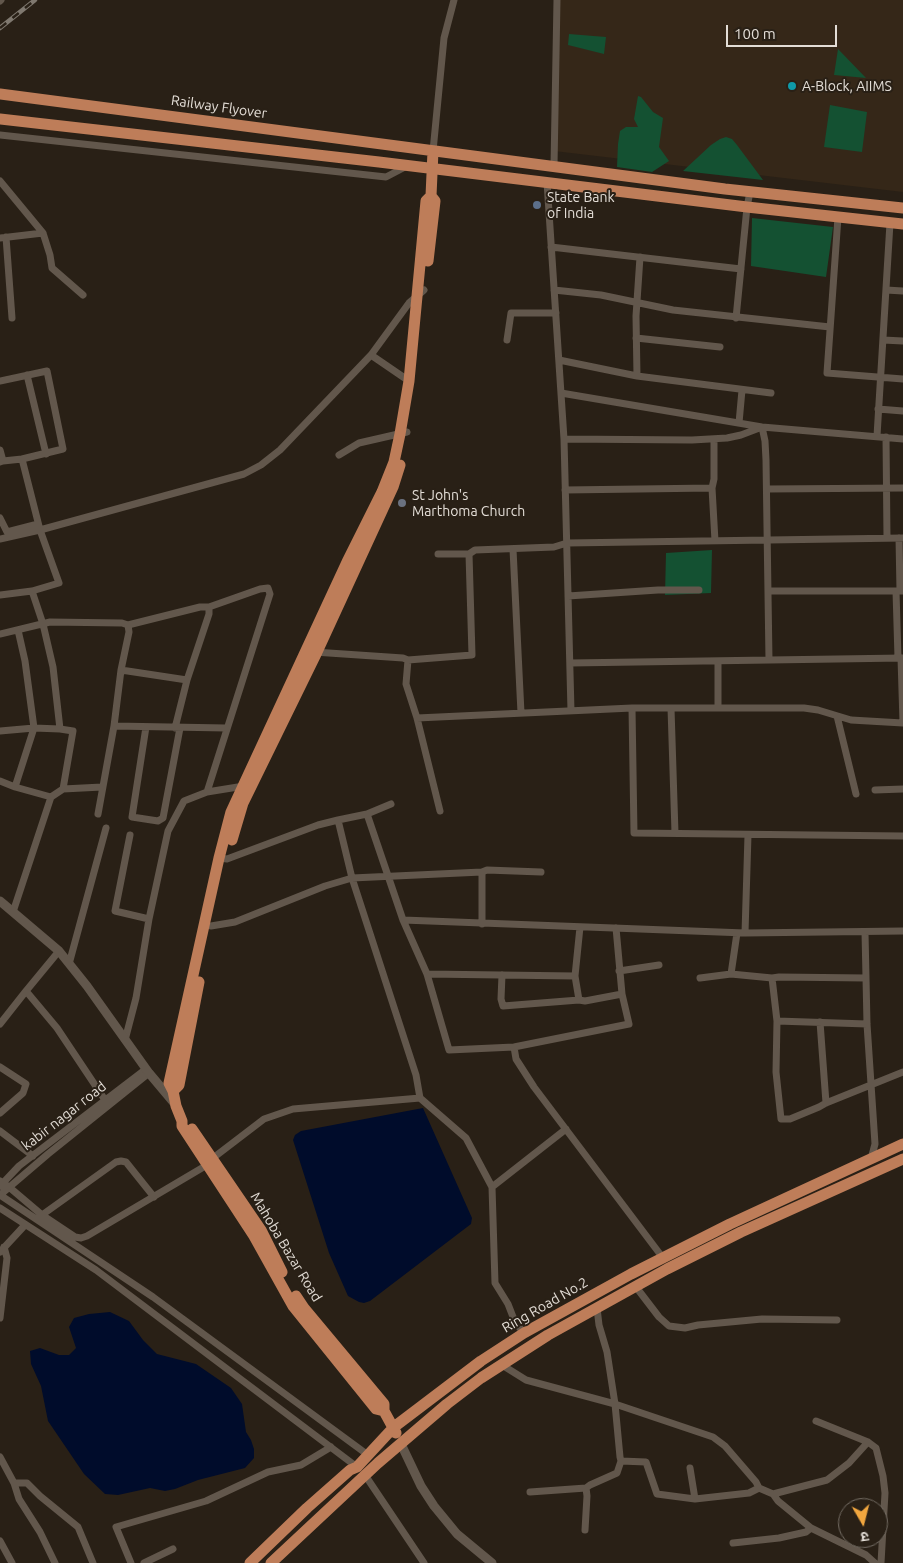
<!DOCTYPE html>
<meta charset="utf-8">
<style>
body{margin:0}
#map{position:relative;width:903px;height:1563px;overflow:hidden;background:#292016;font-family:Ubuntu,"Noto Sans Devanagari",sans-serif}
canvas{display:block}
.north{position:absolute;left:838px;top:1498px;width:50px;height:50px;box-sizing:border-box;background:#292016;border:1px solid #736c63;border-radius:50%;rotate:172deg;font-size:14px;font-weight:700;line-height:20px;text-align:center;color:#e3ddd6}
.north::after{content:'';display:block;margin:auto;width:18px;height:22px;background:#f0a63f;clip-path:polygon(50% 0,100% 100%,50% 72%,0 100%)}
.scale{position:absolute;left:726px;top:25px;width:111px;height:22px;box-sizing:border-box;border:2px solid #e3ddd6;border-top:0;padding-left:6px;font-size:15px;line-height:18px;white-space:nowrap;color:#e3ddd6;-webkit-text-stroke:4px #292016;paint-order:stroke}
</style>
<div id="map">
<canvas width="903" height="1563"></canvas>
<div class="north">उ</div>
<div class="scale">100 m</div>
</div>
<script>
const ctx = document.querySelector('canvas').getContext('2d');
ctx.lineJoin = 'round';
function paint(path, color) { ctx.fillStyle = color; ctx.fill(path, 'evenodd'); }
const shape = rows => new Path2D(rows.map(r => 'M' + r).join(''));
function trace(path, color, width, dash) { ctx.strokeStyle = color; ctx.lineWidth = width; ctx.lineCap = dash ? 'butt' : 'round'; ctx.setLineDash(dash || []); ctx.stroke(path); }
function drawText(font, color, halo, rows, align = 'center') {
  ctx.font = font + ' Ubuntu,sans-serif'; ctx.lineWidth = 4; ctx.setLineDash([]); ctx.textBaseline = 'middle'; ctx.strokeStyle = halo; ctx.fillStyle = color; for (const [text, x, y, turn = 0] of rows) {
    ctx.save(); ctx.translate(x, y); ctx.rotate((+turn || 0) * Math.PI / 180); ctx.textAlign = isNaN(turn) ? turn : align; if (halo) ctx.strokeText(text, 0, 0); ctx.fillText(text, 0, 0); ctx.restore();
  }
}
const built = shape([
 [560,0,903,0,903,192,554,151]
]);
const green = shape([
 [569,34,606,37,604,54,568,45],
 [838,49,866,78,834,75],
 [638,96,641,97,653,112,663,118,659,147,669,161,652,172,617,167,618,144,620,131,626,127,638,127,634,119],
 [830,105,867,112,862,152,824,147],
 [726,137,732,139,737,145,763,180,683,171,711,145,720,139],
 [752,218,833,227,826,277,751,266],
 [712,550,711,593,665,595,666,553]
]);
const water = shape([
 [423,1108,472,1218,471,1224,370,1301,364,1303,359,1302,348,1296,329,1253,293,1140,295,1135,301,1131],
 [110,1312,129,1321,143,1340,157,1354,196,1364,231,1388,242,1404,246,1432,251,1440,254,1449,254,1458,245,1468,198,1480,175,1489,165,1491,150,1488,118,1495,105,1494,84,1474,48,1421,41,1386,31,1364,30,1351,40,1348,59,1355,69,1355,76,1348,69,1327,74,1318,89,1314]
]);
const minor = shape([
 [0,1,1,0],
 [0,135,386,177,407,166],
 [433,151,444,38,454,0],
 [554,166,557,0],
 [0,181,43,233,0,238],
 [547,182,564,439,571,711],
 [838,217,827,373,903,379],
 [43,233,50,255,52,268,83,295],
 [6,237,12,318],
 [551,247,741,269],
 [554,290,601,295,673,310,830,327],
 [886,290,903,291],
 [736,318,747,207,750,192],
 [636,338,720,347],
 [507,340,511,313,556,313],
 [883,340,903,341],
 [371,355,409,381],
 [559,360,637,376,771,393],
 [27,375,46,454],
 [637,376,636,316,640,257],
 [0,381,47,371,63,449,22,459,40,530,59,583,32,591,0,595],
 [561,393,762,427,903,439],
 [878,409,903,411],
 [739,423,742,390],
 [877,436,890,223],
 [886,437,887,538],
 [564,439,692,440,727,438,741,435,762,427,765,441,766,460,769,660],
 [714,439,714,479,712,488,715,541],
 [0,450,3,461,0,462],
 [339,455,359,443,407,432],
 [3,461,22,459],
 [767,489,903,488],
 [565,490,712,488],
 [0,518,7,532,38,524],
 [899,538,900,591],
 [0,539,40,530,244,474,261,465,280,450,371,355,409,303,424,290],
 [513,549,521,713],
 [438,554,469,554,475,550,554,547,567,543,903,538],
 [32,591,43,624,53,667,60,729,73,731,63,789],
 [768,591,903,591],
 [896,591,898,658],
 [568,596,658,590,699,590],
 [0,634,50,622,122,623,128,625,200,607,209,607,260,589,268,588,270,594,207,792],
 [314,652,403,658,408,660,472,655,469,554],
 [901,658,903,723],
 [408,660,406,684,417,718,440,811],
 [570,663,903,658],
 [121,670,187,680],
 [632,708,634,833,903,836],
 [671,708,675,833],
 [718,708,718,661],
 [837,716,856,794],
 [417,718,632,708,804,708,818,710,851,720,903,723],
 [114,726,226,728],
 [146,727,132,817,158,821,163,818,180,728],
 [175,728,187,680,209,614,209,607],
 [0,731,34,728,60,729],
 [0,781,15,787,51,797],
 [15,787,34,728,25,661,18,630],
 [875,790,903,789],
 [98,814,114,726,121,670,129,632,128,625],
 [367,814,391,804],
 [338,820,367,814,403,920,427,974,449,1050,514,1047,629,1024,622,994,616,928],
 [130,835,115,911,149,919],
 [219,858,227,859,318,825,338,820,352,878,416,1075,420,1098],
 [482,872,482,924],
 [13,912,51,797,63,789,102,787],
 [403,920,745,933,903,931],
 [211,926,235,922,325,886,352,878,482,872,487,870,541,872],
 [865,932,867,1024,875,1144,871,1159],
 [745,933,748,835],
 [69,964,106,828],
 [619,971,659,965],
 [427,974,575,976],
 [731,974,737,933],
 [502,975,501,999,503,1006,579,1000,585,1001,622,994],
 [700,978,731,974,772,978,779,977,866,978],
 [772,978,777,1021,776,1072,781,1119,790,1119,819,1107,826,1103,903,1072],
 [26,991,59,951],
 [579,1000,575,976,580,927],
 [777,1021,867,1024],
 [820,1022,826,1103],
 [0,1024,26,991,57,1028,105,1100],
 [125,1040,136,998,149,919,168,831,184,801,207,792,244,786],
 [514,1047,516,1059,534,1087,663,1258],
 [0,1067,26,1084,23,1093,0,1113],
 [149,1073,48,1154,0,1195,153,1297,368,1455],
 [0,1131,33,1156],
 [0,1181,9,1187,42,1215,116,1162,121,1161,126,1162,154,1197],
 [0,1186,19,1166,146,1069],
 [0,1208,96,1270,357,1467],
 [42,1215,75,1237,81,1238,87,1236,207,1165,213,1158,264,1119,293,1109,420,1098,466,1138,492,1187],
 [0,1252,25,1225],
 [636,1287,659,1317,669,1326,685,1328,698,1325,762,1319,837,1320],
 [0,1318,7,1258,4,1247],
 [524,1333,515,1322,508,1304,495,1283,492,1187,566,1129],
 [502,1365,526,1380,615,1404,713,1437,725,1446,756,1482,759,1488,773,1494,778,1501,811,1528,866,1555,875,1563],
 [816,1421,868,1442,876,1448,883,1476,885,1493,881,1563],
 [0,1457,14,1483,19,1499,40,1532,55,1563],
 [621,1461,646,1462,657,1494,695,1499,749,1493,759,1488],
 [690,1468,695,1499],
 [365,1475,424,1563],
 [14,1483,27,1483,40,1496,78,1527,93,1563],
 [530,1492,586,1488,590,1485,617,1473,621,1461,620,1457,615,1404,607,1352,599,1325,597,1308],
 [773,1494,827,1480,849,1463,868,1442],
 [585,1530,587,1496,586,1488],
 [0,1541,12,1563],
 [733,1543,779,1538,806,1532,811,1528],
 [131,1563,116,1527,206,1501,268,1472,301,1465,331,1447],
 [144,1563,173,1549]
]);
const tertiary = shape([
 [0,901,59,951,87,986,149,1073,175,1104],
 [401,1444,421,1486,434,1506,457,1534,492,1563]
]);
const primary = shape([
 [0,94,725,189,903,208],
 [0,119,379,162,747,207,903,224],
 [428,261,435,201,431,196,433,151],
 [232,840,243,803,317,652,393,487,400,465],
 [173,1091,179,1085,199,982],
 [192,1129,261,1230,282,1272],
 [296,1296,304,1308,384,1404,384,1411,396,1433],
 [384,1411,376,1409,293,1306,254,1236,182,1126,182,1121,176,1106,173,1091,169,1083,219,858,231,812,347,562,382,492,394,462,400,434,409,381,426,201,431,196],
 [250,1563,307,1508,350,1470,357,1467,394,1427,481,1361,524,1333,631,1274,730,1224,903,1144],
 [271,1563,378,1463,447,1404,481,1378,548,1335,667,1269,741,1232,903,1159]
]);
const rail = shape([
 [0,28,35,0]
]);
const markers = [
 [792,86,5,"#0f9aa8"],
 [537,205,5,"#5c6f8a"],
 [402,503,5,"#6b7280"]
];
const poiNames = [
 ["A-Block, AIIMS",802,86],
 ["State Bank",547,197],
 ["of India",547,213],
 ["St John's",412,495],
 ["Marthoma Church",412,511]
];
const streetNames = [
 ["Railway Flyover",219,107,8],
 ["kabir nagar road",64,1116,-38],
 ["Mahoba Bazar Road",286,1247,59],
 ["Ring Road No.2",545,1305,-30]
];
paint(built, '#352718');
paint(green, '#145132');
paint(water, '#000c2b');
trace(minor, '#62574c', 7);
trace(tertiary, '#62574c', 9);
trace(primary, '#be7d59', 11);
trace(rail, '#7f786f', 4.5);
trace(rail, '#292016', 2.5, [8]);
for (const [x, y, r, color] of markers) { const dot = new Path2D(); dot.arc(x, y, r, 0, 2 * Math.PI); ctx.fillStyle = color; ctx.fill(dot); trace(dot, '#292016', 2); }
drawText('14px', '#e3ddd6', '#292016', poiNames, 'left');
drawText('14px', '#e3ddd6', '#292016', streetNames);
</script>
